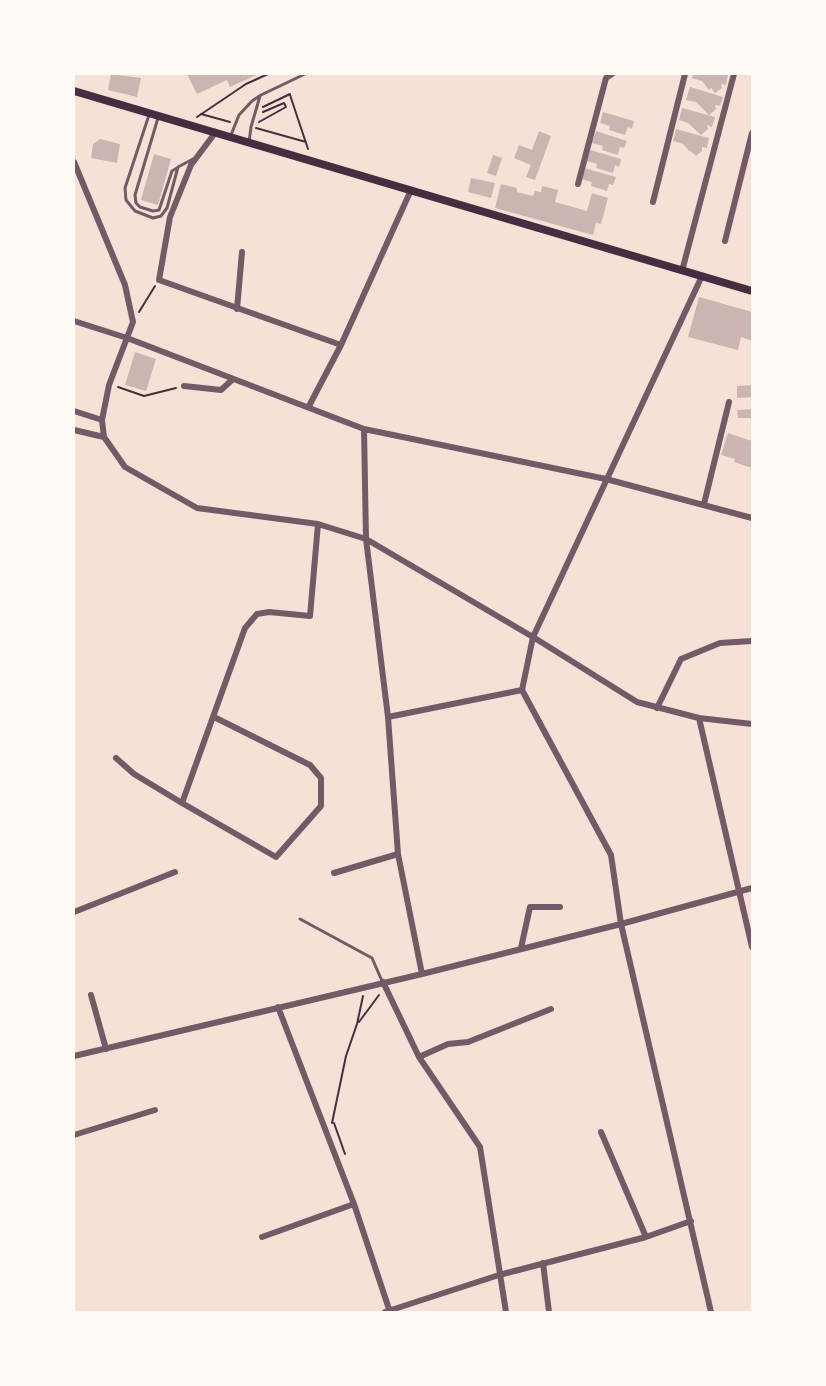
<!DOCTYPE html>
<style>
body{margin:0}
#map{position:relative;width:826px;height:1386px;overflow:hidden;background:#f7e1d7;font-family:Mulish,sans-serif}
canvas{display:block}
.frame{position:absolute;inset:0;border:75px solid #fffaf5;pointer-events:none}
</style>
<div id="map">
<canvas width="826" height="1386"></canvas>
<div class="frame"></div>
</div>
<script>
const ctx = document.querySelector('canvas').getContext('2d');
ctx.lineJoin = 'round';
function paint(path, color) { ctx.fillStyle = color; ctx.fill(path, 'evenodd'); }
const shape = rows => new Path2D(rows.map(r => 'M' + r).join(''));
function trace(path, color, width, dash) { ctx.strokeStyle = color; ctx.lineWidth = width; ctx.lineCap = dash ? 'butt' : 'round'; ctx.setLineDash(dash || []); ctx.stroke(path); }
const building = shape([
 [111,74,141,78,137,97,108,90],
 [187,74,259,74,230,87,227,80,197,94],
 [693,74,721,74,728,75,726,85,721,84,722,88,715,93,711,88,709,90,702,81,692,78],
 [690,87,723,97,720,106,715,105,716,109,709,115,696,102,686,100],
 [682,108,715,117,712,127,707,125,708,129,701,135,688,123,679,120],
 [603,112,634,121,632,129,628,127,625,135,609,130,610,126,600,123],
 [676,129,709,138,707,148,702,147,702,151,696,156,691,151,690,152,683,144,673,141],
 [539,131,551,136,535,180,526,177,531,165,514,158,519,145,532,150],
 [596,131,627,141,624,148,620,147,618,155,602,150,603,146,592,143],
 [100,139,120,144,117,163,91,158,93,144],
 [590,150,621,159,619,167,615,165,613,173,596,168,597,164,587,161],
 [154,154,171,159,158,205,141,200],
 [493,155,502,158,496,176,487,173],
 [584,168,616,177,613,185,609,184,607,191,591,186,592,182,581,179],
 [471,178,495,183,491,198,468,192],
 [501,184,517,188,517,192,533,196,535,191,541,192,542,186,558,190,555,202,587,211,592,193,608,198,601,224,596,223,593,235,495,208],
 [699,297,752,312,752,341,741,337,738,350,688,337],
 [135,352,156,359,146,391,125,385],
 [752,385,752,397,737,398,737,386],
 [752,409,752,418,738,418,737,410],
 [728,433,752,441,752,468,734,462,735,459,721,455]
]);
const path = shape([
 [290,95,308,149],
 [263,107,290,94],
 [201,114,230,122],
 [197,117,246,84,268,74],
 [259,122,286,107,284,103,263,112],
 [256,128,306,142],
 [139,312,155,286],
 [118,387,144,396,176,388],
 [359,1022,379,995],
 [332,1123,346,1056,357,1024,363,996],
 [334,1123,345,1154]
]);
const service = shape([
 [149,115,125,188,126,200,135,211,153,218,161,216,167,208,178,167,193,159],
 [158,118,135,195,136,203,140,207,153,211,159,210,172,171,177,168],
 [231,135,239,115,252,101,261,95,305,74],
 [249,142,251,127,260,96],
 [300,919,372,958,382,981]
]);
const minor = shape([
 [215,133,191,165,170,217,159,280,341,345],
 [74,162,125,285,133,322,109,385,102,420,104,437,125,467,197,508,318,524,366,539,533,637,637,702,699,718,752,724],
 [578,184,606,78,612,74],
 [653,202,685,74],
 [725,241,752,133],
 [682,271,734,74],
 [702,276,533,637,522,690,611,855,621,924,711,1312],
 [237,309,242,252],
 [74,321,127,338,364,429,606,479,752,518],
 [184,386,221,390,232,380],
 [309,406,341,345,411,190],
 [74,411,102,420],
 [364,429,366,539,388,717,398,854,422,974],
 [74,430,104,437],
 [704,504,729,402],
 [657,708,681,659,720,643,752,641],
 [388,717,522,690],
 [699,718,752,947],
 [116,758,134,774,182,803,276,857,321,806,321,778,310,765,214,717],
 [182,803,245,628,257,614,269,612,310,616,318,524],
 [334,873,398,854],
 [74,912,175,872],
 [521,948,530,907,560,907],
 [383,982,419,1057,480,1147,506,1312],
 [91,995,106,1049],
 [278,1007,354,1204,390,1312],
 [74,1056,422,974,621,924,752,888],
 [419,1057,448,1044,468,1042,551,1009],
 [601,1132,646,1237],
 [74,1135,155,1110],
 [262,1237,354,1204],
 [543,1263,549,1312],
 [385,1312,499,1275,646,1237,691,1221]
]);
const secondary = shape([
 [74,91,752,291]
]);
paint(building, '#ccb4b1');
trace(path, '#4a2c40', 2);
trace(service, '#755966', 3);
trace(minor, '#755966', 6);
trace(secondary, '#4a2c40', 8);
</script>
